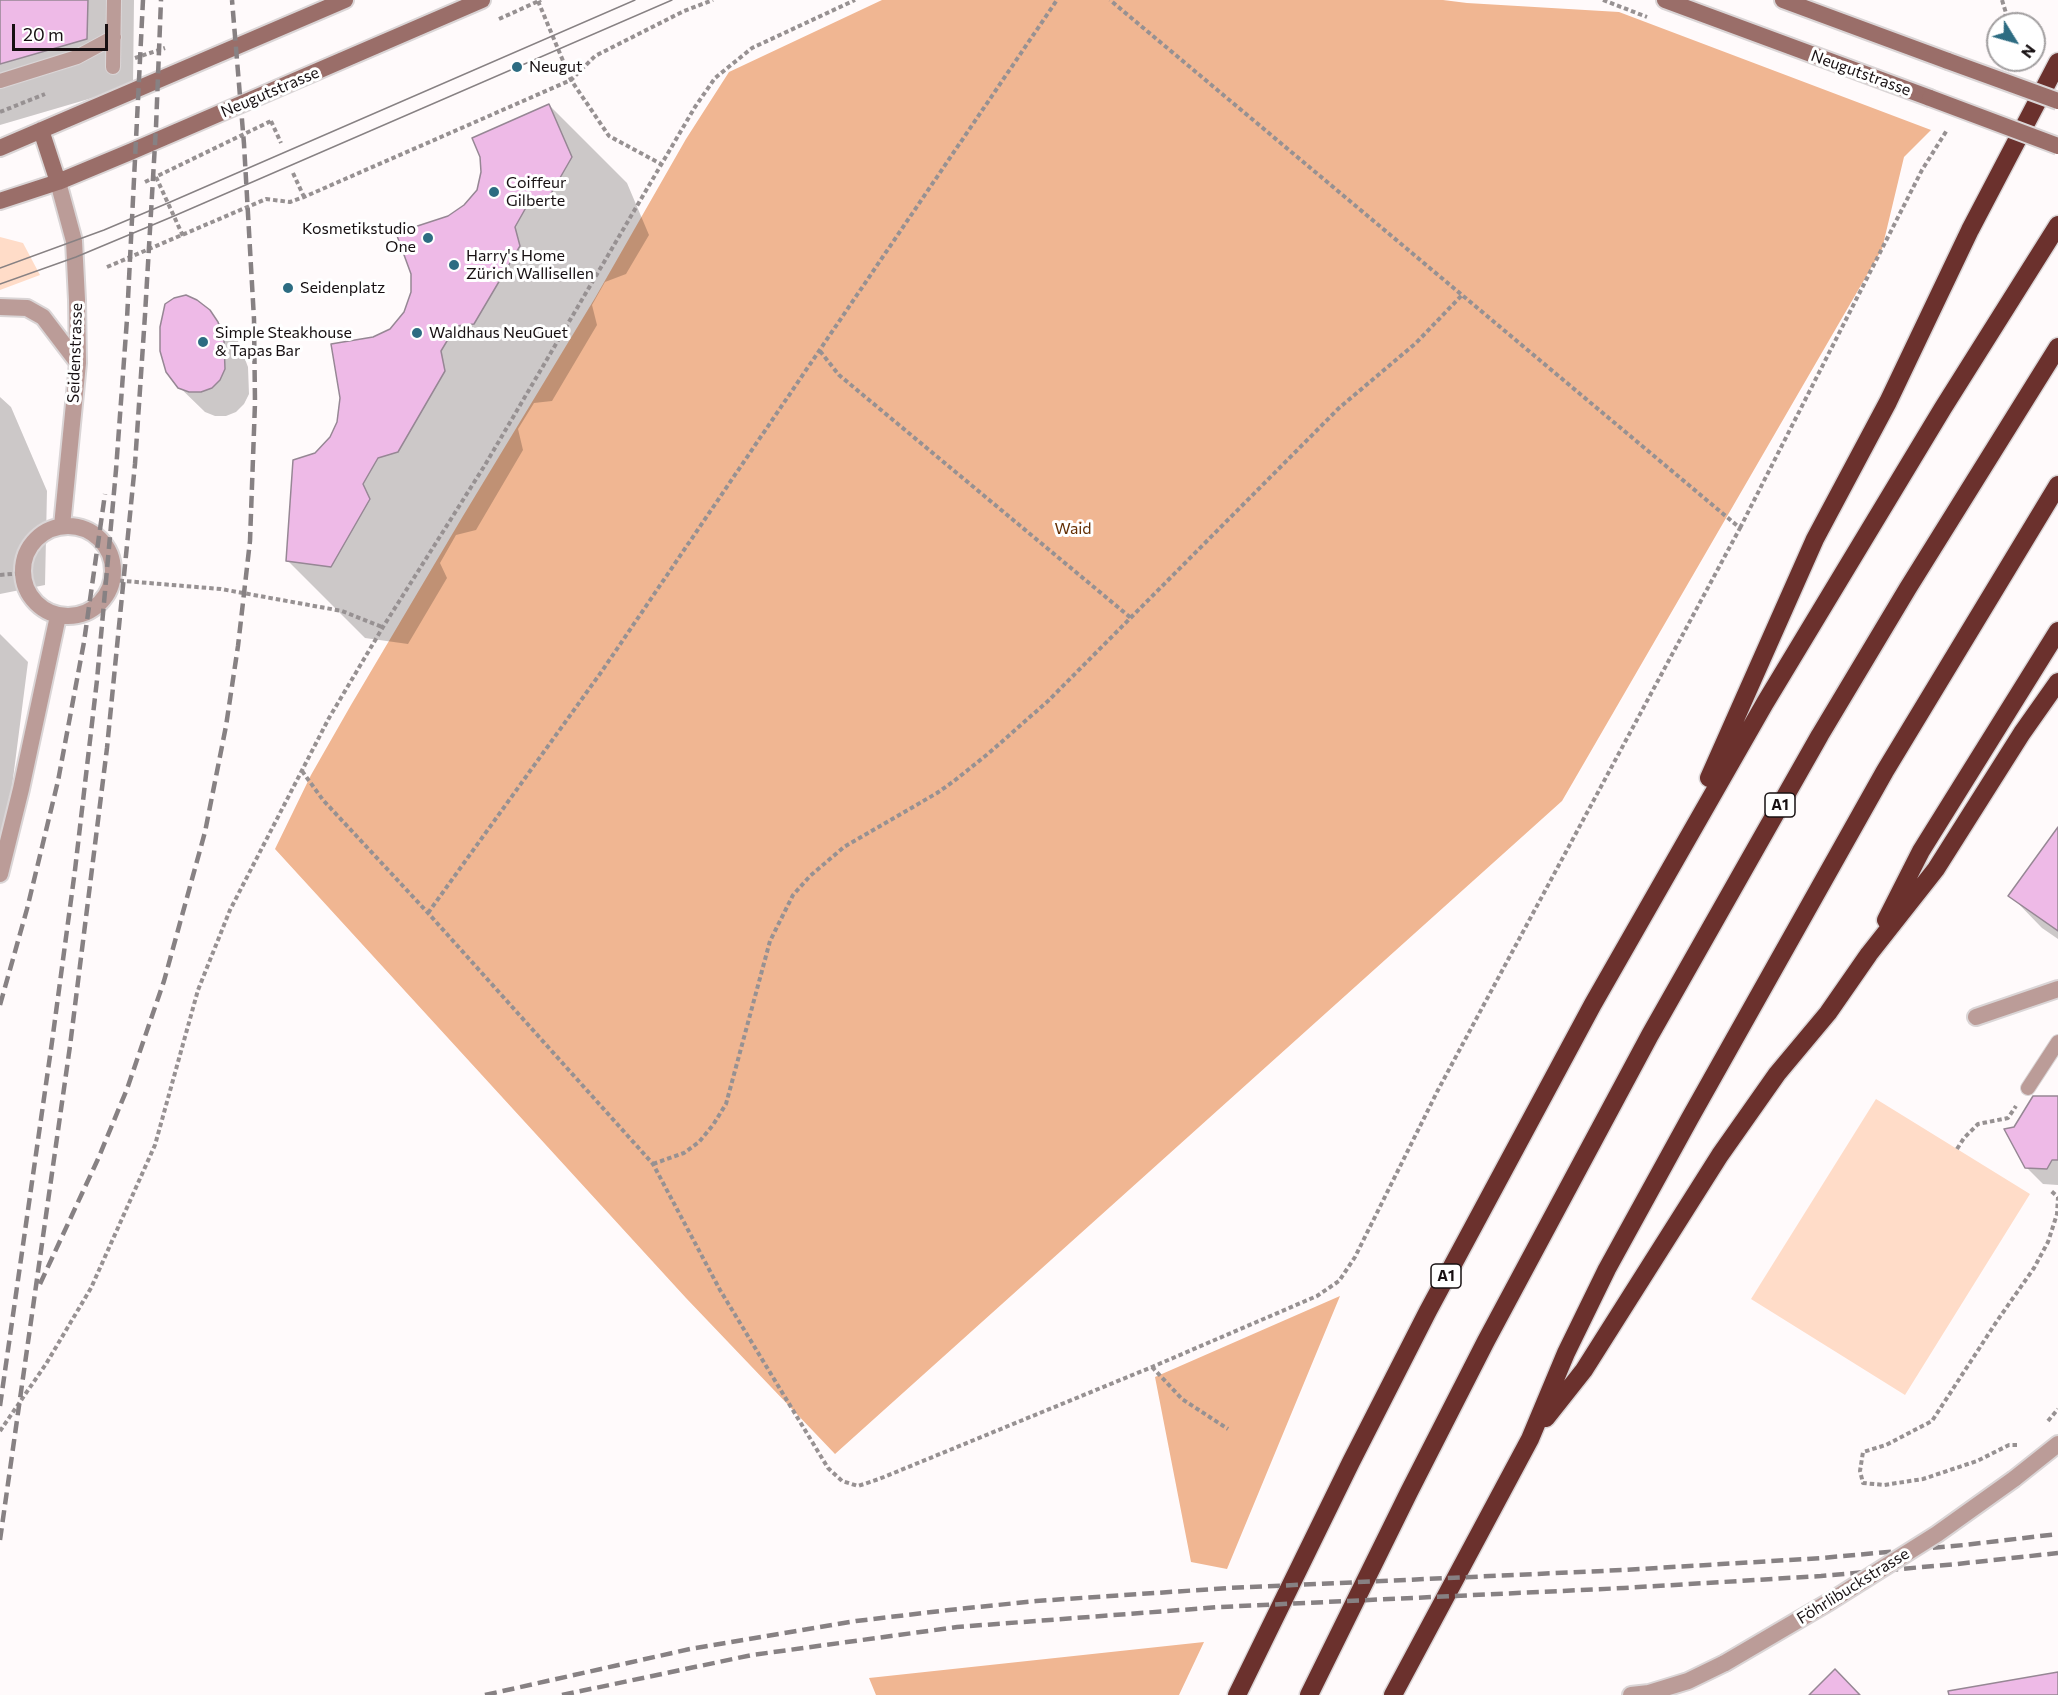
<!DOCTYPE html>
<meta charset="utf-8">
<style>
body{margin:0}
#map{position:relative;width:2058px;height:1695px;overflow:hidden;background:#fffafb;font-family:Commissioner,sans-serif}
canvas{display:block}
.north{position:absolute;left:1986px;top:12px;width:60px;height:60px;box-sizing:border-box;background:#fff;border:2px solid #a29fa0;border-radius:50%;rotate:127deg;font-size:16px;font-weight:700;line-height:24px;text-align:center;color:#171012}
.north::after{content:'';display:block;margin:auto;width:21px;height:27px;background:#2d6c82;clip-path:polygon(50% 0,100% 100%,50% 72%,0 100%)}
.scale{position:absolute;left:12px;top:24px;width:96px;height:27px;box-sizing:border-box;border:3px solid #171012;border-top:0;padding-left:8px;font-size:18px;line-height:21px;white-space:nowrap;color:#171012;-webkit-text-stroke:4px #fff;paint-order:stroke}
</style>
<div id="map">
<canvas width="2058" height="1695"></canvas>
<div class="north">N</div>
<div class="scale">20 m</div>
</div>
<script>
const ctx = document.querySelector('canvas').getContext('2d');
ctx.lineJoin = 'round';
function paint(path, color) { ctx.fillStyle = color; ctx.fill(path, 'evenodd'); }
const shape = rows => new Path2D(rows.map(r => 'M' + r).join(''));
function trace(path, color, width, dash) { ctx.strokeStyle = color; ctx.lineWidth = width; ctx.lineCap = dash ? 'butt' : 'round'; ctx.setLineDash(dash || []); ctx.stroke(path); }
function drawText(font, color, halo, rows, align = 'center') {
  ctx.font = font + ' Commissioner,sans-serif'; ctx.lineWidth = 6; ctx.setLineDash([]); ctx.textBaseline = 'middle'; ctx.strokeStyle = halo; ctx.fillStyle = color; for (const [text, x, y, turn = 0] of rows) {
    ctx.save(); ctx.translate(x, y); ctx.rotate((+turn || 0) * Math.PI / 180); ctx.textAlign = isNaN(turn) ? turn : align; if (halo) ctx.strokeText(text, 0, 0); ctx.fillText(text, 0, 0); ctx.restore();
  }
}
const green = shape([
 [0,237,23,243,40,275,0,290],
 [1876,1099,2030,1194,1905,1395,1751,1299]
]);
const forest = shape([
 [882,0,1443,0,1467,3,1619,12,1931,130,1904,157,1882,249,1562,801,835,1454,686,1298,275,849,311,775,351,705,463,516,595,298,686,139,729,72],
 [1340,1296,1227,1569,1191,1562,1155,1377],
 [1204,1642,1179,1695,876,1695,869,1678]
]);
const shadow = shape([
 [0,0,134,0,133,86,0,125],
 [549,105,627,183,649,235,626,274,605,282,592,305,597,325,552,401,534,403,518,429,523,450,476,530,456,535,440,563,447,578,408,644,365,638,287,560,316,454,331,438,373,338,390,330,405,313,449,218,465,206],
 [212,316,238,341,248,367,249,394,244,404,236,412,226,416,215,416,205,412,171,379],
 [0,397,11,407,47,491,45,585,0,594],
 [0,634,28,662,0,880],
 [2058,829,2058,939,2042,928,2010,895],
 [2058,1098,2058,1185,2043,1184,2027,1168,2015,1128]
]);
const building = shape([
 [0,0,88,0,87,39,0,64,0,0],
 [549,104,572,157,549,197,528,204,515,227,520,246,474,324,456,326,441,351,445,371,398,452,378,458,363,484,370,499,331,567,286,561,293,460,315,453,330,437,337,422,340,398,331,344,373,337,390,329,404,312,411,292,411,274,396,233,448,216,464,205,477,190,481,172,480,157,472,138,549,104],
 [186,295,197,300,210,310,218,322,224,341,225,369,220,380,212,388,201,392,189,392,178,388,166,372,160,351,160,327,165,304,174,298,186,295],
 [2058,827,2058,931,2008,896,2058,827],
 [2033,1096,2058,1096,2058,1160,2052,1160,2047,1169,2025,1168,2004,1129,2014,1127,2033,1096],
 [1835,1669,1860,1695,1809,1695,1835,1669],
 [2058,1672,2058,1695,1949,1695,1948,1691,2058,1672]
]);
const path = shape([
 [1603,0,1647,17],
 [2002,0,2006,13,2003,24],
 [538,1,571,80,609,136,661,164],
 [499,19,541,0],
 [135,58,165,48],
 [0,112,45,94],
 [271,121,281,143],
 [293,173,304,197],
 [156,177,183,236],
 [145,182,271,121],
 [107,267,266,199,290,202,304,197,571,80,595,56,684,11,713,0],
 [820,351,839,375,1131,618],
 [1740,528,1922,170,1947,130],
 [0,575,23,573],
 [112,580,221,589,342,611,382,627],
 [302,771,323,800,428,913,653,1164,720,1290,828,1468,842,1481,858,1486,879,1479,1152,1367,1317,1296,1339,1281,1355,1257,1438,1090,1740,528,1110,0],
 [428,913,602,671,1057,0],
 [1957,1149,1964,1138,1978,1124,2008,1118,2016,1106],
 [653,1164,684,1153,699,1142,713,1125,726,1104,770,941,793,895,810,876,844,847,937,793,954,781,989,753,1048,701,1339,408,1416,343,1462,295],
 [1152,1367,1182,1399,1228,1429],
 [2048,1421,2058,1409],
 [0,1431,46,1364,91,1288,155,1145,198,990,230,910,329,718,383,627,485,465,695,107,715,78,752,48,855,0],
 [2017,1445,2009,1445,1977,1461,1923,1479,1884,1485,1863,1483,1860,1471,1863,1452,1886,1445,1932,1421,1997,1321,2034,1268,2048,1242,2057,1214,2058,1197,2050,1190]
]);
const service = shape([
 [113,67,114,0],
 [0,81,77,57,114,37],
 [2028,1088,2058,1042]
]);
const minor = shape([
 [58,182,74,241,77,300,78,363,62,526],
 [0,307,27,308,43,317,78,363],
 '23 571a45 45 0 1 1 90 0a45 45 0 1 1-90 0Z',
 [0,874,21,789,58,616],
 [1976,1017,2058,989],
 [2014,1479,2058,1444],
 [1631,1695,1649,1693,1688,1681,1725,1663]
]);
const secondary = shape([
 [1665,0,1930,98],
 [1783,0,1948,61],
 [41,130,58,182],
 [0,148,345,0],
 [0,201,58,182,130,152,482,0]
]);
const motorway = shape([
 [1709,778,1815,539,1888,402,1970,230,2058,62],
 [1886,920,1921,851,2058,631],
 [1546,1418,1584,1370,1720,1155,1777,1074,1828,1013,1869,954,1936,869,2022,733,2058,682],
 [1237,1695,1351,1462,1428,1311,1593,1004,1765,703,1943,408,2058,225],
 [1309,1695,1409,1492,1486,1341,1650,1035,1820,735,1908,588,2058,347],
 [1393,1695,1530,1439,1566,1353,1607,1269,1690,1118,1885,771,2058,485]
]);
const tram = shape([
 [0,268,104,230,168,203,635,0],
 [0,284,76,257,174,216,672,0]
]);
const rail = shape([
 [0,1005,27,909,58,781,84,642,105,494],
 [40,1284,98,1159,127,1089,164,981,205,832,226,726,238,646,250,541,255,403,254,319,244,144,232,0],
 [0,1406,52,1042,75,870,97,680,116,470,127,319,143,0],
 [0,1540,70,1046,107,748,135,464,145,315,156,127,161,0],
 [485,1695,690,1649,856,1621,949,1610,1036,1601,1229,1588,1623,1570,1822,1558,1964,1545,2058,1534],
 [562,1695,752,1655,957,1627,1220,1607,1624,1588,1821,1576,1957,1564,2058,1553]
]);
const minorBridge = shape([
 [1725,1663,1829,1602,1937,1534,2014,1479]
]);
const secondaryBridge = shape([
 [1948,61,2058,101],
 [1930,98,2058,146]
]);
const markers = [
 [517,67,6,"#2d6c82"],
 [494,192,6,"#2d6c82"],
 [428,238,6,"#2d6c82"],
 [454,265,6,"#2d6c82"],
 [288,288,6,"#2d6c82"],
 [417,333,6,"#2d6c82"],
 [203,342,6,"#2d6c82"]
];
const shields = [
 [1780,805,30],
 [1446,1276,30]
];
const shieldNames = [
 ["A1",1780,805],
 ["A1",1446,1276]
];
const poiNames = [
 ["Neugut",529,67],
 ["Coiffeur",506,183],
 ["Gilberte",506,201],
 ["Kosmetikstudio",416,229,"right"],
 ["One",416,247,"right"],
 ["Harry's Home",466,256],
 ["Zürich Wallisellen",466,274],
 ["Seidenplatz",300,288],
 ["Simple Steakhouse",215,333],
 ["& Tapas Bar",215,351],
 ["Waldhaus NeuGuet",429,333]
];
const streetNames = [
 ["Neugutstrasse",1861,73,20],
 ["Neugutstrasse",270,92,-23],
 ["Seidenstrasse",75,353,-88],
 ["Föhrlibuckstrasse",1853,1586,-32]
];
const parkNames = [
 ["Waid",1073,529]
];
paint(green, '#ffdcc8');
paint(forest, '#f0b692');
paint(shadow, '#0003');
paint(building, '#eebae7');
trace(building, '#968794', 1.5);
trace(service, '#dad5d6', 16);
trace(minor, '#dad5d6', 20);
trace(secondary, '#dad5d6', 20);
trace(motorway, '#dad5d6', 21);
trace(path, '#979192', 4, [4.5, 3]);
trace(service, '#bb9c98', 14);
trace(minor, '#bb9c98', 16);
trace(secondary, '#9a6e69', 16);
trace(motorway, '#6b312d', 18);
trace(tram, '#878183', 1.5);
trace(rail, '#878183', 4.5, [12, 6]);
trace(minorBridge, '#dad5d6', 20, []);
trace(secondaryBridge, '#dad5d6', 20, []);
trace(minorBridge, '#bb9c98', 16);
trace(secondaryBridge, '#9a6e69', 16);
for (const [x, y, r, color] of markers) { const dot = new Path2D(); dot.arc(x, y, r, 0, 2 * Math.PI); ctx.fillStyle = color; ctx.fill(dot); trace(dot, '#fff', 2); }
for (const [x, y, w] of shields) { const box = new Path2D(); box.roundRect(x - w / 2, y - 12, w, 24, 4.5); ctx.fillStyle = '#fff'; ctx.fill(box); trace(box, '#171012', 1.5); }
drawText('bold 15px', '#171012', null, shieldNames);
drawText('16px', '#171012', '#fff', poiNames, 'left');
drawText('16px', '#171012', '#fff', streetNames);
drawText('16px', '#642f04', '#fff', parkNames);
</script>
